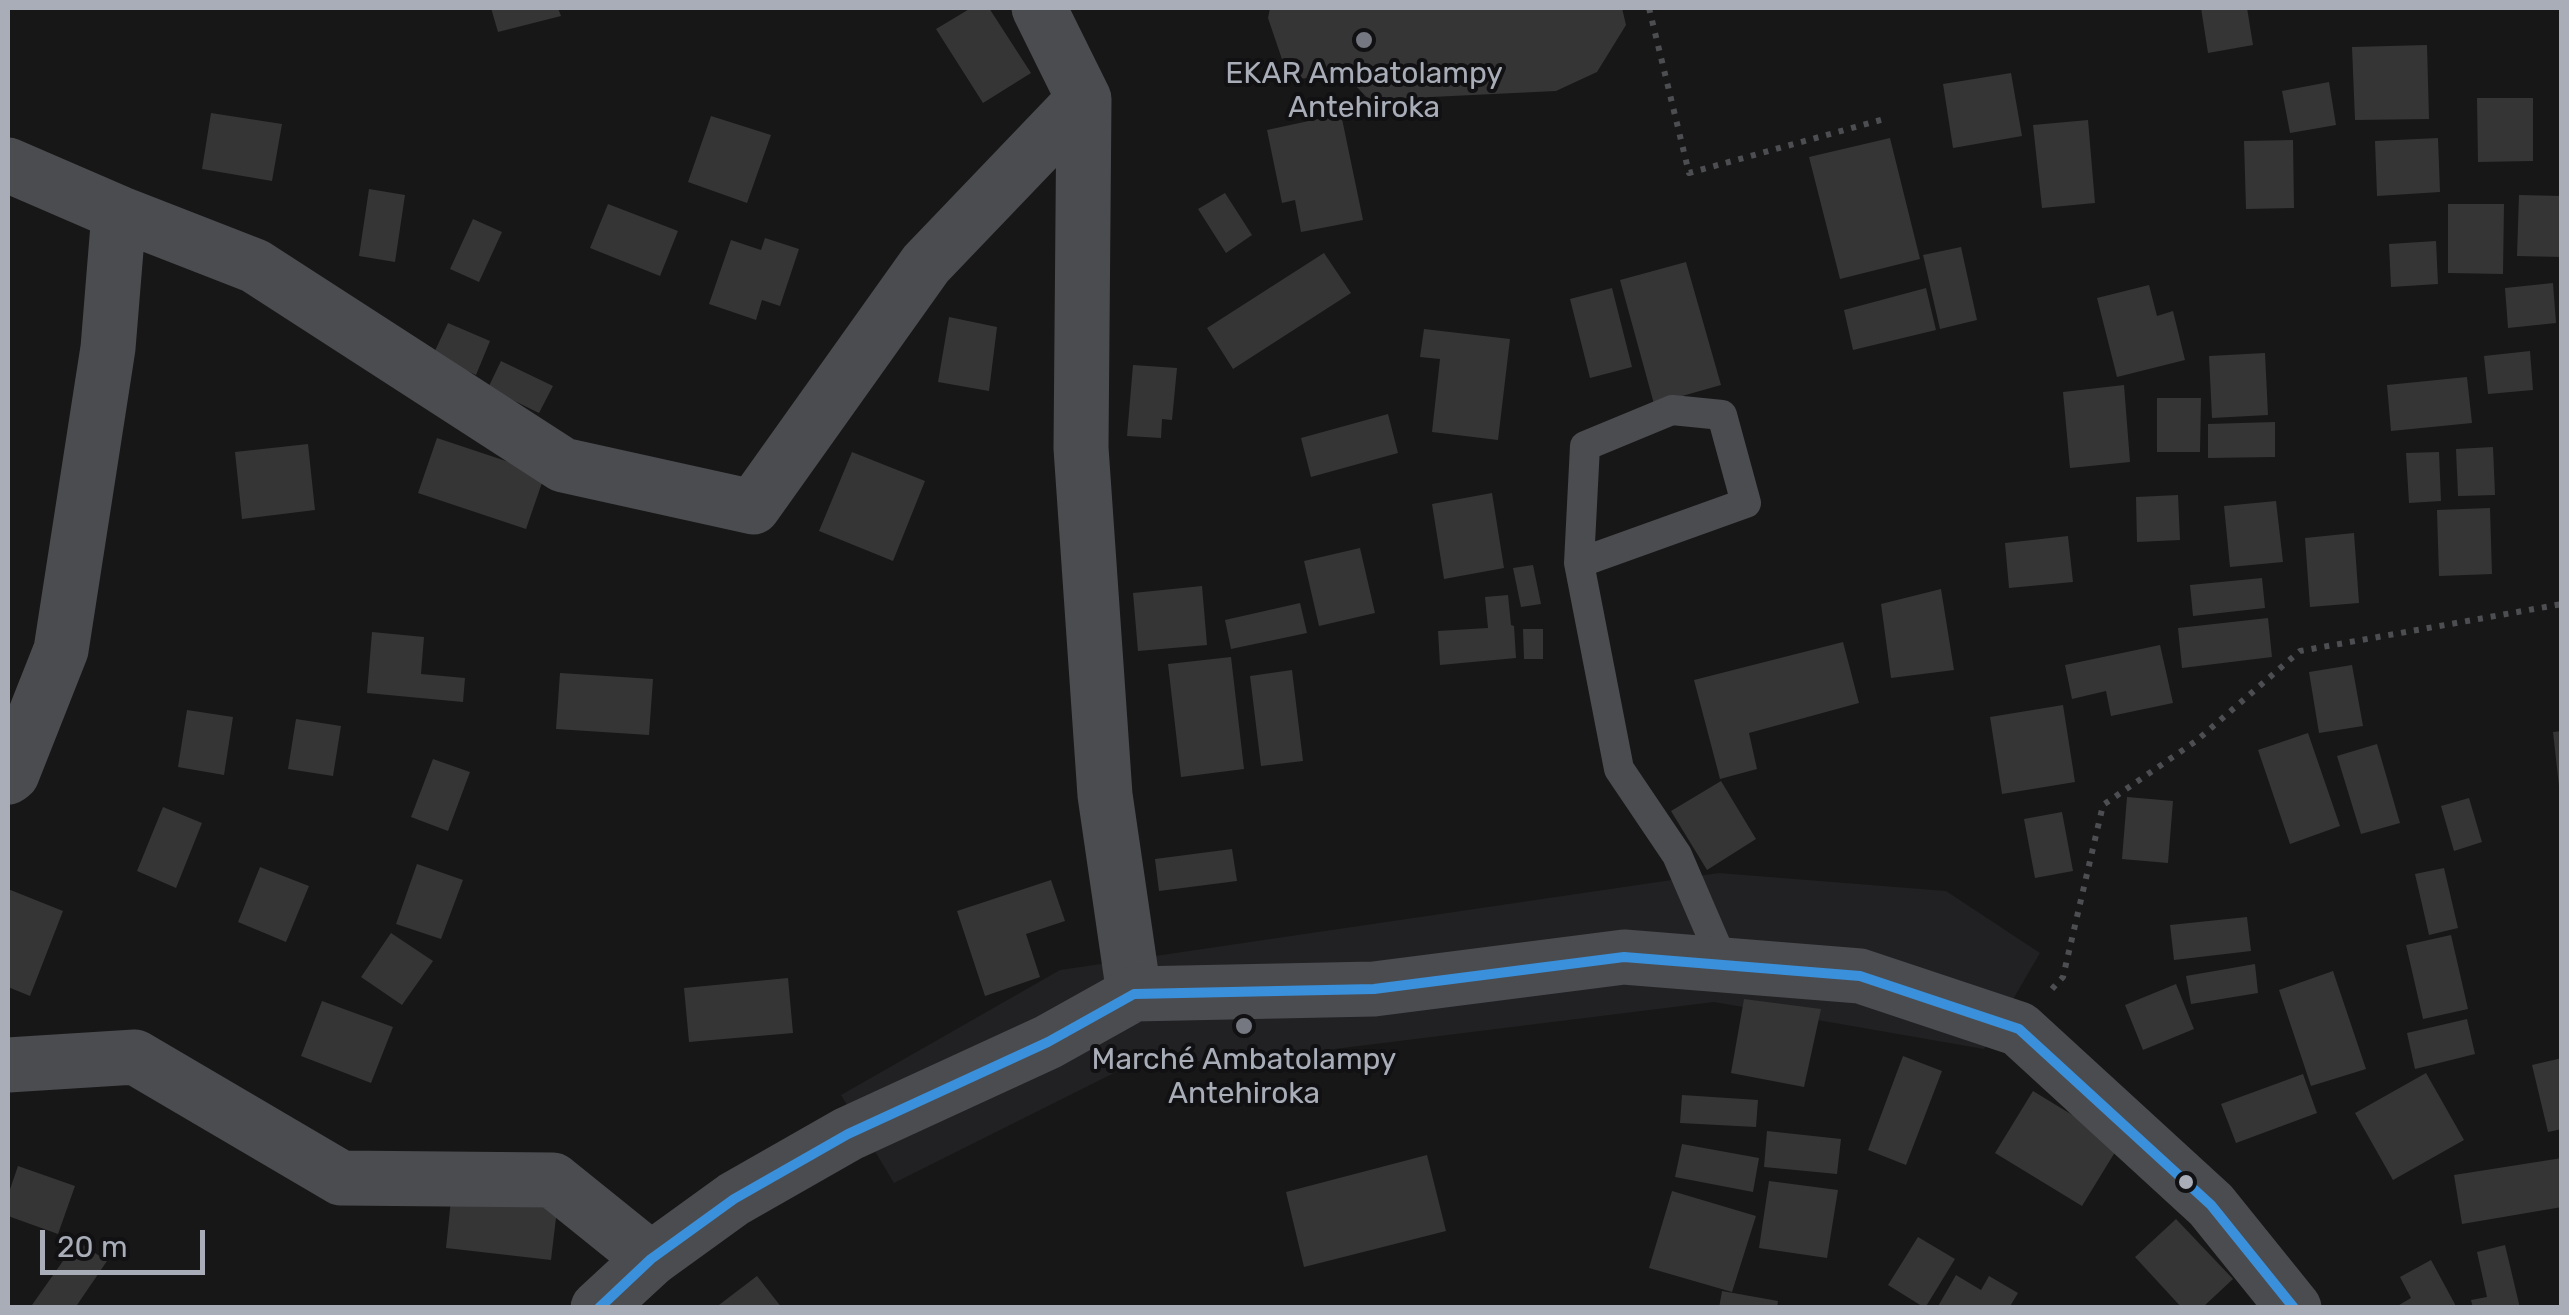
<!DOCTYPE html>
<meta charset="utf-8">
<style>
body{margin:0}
#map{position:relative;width:2569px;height:1315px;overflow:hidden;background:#171717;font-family:Rubik,sans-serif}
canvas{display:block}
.frame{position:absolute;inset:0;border:10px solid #a8adb8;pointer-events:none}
.scale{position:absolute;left:40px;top:1230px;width:165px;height:45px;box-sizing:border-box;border:5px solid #a8adb8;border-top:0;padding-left:12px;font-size:30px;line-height:35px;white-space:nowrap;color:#a8adb8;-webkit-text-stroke:8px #111113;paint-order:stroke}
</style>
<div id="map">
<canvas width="2569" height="1315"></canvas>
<div class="frame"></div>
<div class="scale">20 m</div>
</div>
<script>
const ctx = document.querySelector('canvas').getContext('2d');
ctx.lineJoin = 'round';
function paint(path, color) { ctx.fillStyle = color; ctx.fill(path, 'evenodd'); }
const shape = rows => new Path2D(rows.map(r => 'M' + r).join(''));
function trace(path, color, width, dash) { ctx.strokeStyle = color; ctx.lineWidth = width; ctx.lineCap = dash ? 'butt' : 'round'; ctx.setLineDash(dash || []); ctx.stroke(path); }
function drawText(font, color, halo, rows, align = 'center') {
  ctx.font = font + ' Rubik,sans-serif'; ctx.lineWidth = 8; ctx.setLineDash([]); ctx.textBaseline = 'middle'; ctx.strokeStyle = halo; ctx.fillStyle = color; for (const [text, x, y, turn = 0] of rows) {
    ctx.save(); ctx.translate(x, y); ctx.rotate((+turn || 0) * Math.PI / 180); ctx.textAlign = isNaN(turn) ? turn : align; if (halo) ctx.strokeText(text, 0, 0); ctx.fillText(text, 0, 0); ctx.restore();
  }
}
const built = shape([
 [1719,873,1946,891,2040,953,1984,1049,1714,1002,1246,1060,1134,1063,894,1183,841,1095,1060,970]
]);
const building = shape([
 [491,8,558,8,561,16,498,32],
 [971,8,989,8,1031,73,983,103,936,29],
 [1270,8,1622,8,1626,25,1597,72,1556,91,1369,100,1345,74,1289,80,1268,18],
 [2201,8,2247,8,2253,45,2208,53],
 [2427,45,2429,119,2355,120,2352,47],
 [2011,73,2022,136,1953,148,1943,84],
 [2329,82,2336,125,2290,133,2282,91],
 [2477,98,2533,98,2533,161,2478,162],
 [211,113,282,124,272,181,202,169],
 [1341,114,1363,220,1301,232,1295,200,1282,203,1267,130],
 [711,116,771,135,747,203,688,182],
 [2088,120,2095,203,2042,208,2033,125],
 [1890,138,1920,259,1840,279,1809,157],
 [2438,138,2440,192,2377,196,2375,141],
 [2293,140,2294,208,2246,209,2244,141],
 [369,189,405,195,395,262,359,256],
 [1225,193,1252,235,1226,253,1198,209],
 [2519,195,2562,196,2562,257,2517,256],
 [608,204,678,231,660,276,590,248],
 [2448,204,2504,204,2503,274,2448,273],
 [473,219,502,232,479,282,450,269],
 [765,238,799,249,780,306,762,300,756,320,709,304,731,240,761,250],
 [2436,241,2438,284,2391,287,2389,244],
 [1961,247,1977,320,1940,329,1923,255],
 [1324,253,1351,293,1233,369,1207,328],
 [1686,262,1721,385,1654,404,1620,280],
 [2553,283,2556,323,2508,328,2505,288],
 [2149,285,2157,316,2173,311,2185,360,2117,377,2097,298],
 [1612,288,1632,367,1590,378,1570,299],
 [1926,288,1936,330,1853,350,1844,310],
 [949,317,997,327,989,391,938,382],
 [448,323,490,341,476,375,433,355],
 [1424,329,1510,339,1498,440,1432,432,1440,359,1420,357],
 [2530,351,2533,390,2488,394,2484,356],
 [2265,353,2268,415,2212,418,2209,356],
 [501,361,553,386,539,413,488,388],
 [1133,365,1177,368,1172,420,1162,419,1161,438,1127,436],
 [2467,377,2472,423,2391,431,2387,385],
 [2124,385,2130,462,2070,468,2063,392],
 [2157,398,2201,398,2200,452,2157,452],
 [1388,414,1398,453,1311,477,1301,438],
 [2275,422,2275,457,2208,458,2208,424],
 [437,438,545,474,526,529,418,493],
 [308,444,315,510,242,519,235,452],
 [2493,447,2495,495,2458,496,2456,449],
 [852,452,925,481,893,561,819,531],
 [2439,452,2441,501,2409,503,2406,453],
 [1492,493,1504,568,1444,579,1432,504],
 [2178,495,2180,540,2137,542,2136,497],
 [2276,501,2283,562,2230,567,2224,506],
 [2490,508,2492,574,2439,576,2437,510],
 [2354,533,2359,603,2310,607,2305,538],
 [2068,536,2073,582,2009,588,2005,543],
 [1360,548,1375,613,1319,626,1304,561],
 [1533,565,1541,604,1521,607,1513,568],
 [2262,578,2265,608,2193,616,2190,585],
 [1202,586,1207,645,1138,651,1133,593],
 [1941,589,1954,670,1891,678,1881,604],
 [1508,595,1511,625,1514,626,1516,658,1440,665,1438,631,1488,628,1485,597],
 [1300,603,1307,633,1231,649,1225,620],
 [2268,618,2272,657,2182,668,2178,628],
 [1523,629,1543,629,1543,659,1524,659],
 [372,632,424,637,421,674,465,678,463,702,367,693],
 [1843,642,1859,703,1749,733,1757,769,1720,779,1694,680],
 [2160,645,2173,703,2111,716,2106,691,2072,699,2065,665],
 [1231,657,1244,769,1181,777,1168,664],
 [2352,665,2363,726,2319,733,2309,672],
 [1292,670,1303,761,1261,766,1250,676],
 [560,673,653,679,649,735,556,729],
 [2063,705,2075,782,2002,794,1990,717],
 [187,710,233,717,224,775,178,767],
 [296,719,341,726,333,776,288,769],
 [2562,731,2562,786,2559,786,2553,732],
 [2308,733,2340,826,2290,844,2258,750],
 [2377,744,2400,823,2361,834,2337,756],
 [433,759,470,772,448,831,411,817],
 [1721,781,1756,839,1707,870,1671,811],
 [2127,797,2173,801,2168,863,2122,859],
 [2469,798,2482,842,2454,851,2441,806],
 [163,807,202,823,176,888,137,871],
 [2062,812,2073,871,2035,878,2024,819],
 [1232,849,1237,881,1159,891,1155,859],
 [417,864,463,880,441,939,396,924],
 [260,867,309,886,286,942,238,922],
 [2444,868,2458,928,2429,935,2415,874],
 [1051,880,1065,921,1026,934,1040,977,985,996,957,911],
 [8,889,63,911,30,996,8,987],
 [2247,917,2251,951,2174,960,2170,925],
 [391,933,433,961,402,1005,361,977],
 [2451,935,2468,1009,2423,1019,2406,945],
 [2255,964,2258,993,2191,1004,2186,976],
 [2333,971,2366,1069,2311,1086,2279,990],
 [788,978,793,1033,689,1042,684,988],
 [2176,984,2194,1029,2143,1050,2125,1005],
 [1744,999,1821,1009,1804,1087,1731,1073],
 [322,1001,393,1027,371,1083,301,1056],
 [2467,1019,2475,1054,2415,1069,2407,1033],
 [1903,1056,1942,1071,1906,1165,1868,1150],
 [2562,1058,2562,1129,2548,1132,2532,1065],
 [2426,1073,2464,1140,2393,1180,2355,1113],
 [2303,1074,2317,1113,2236,1143,2221,1104],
 [2033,1091,2120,1144,2082,1206,1995,1153],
 [1682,1095,1758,1100,1756,1127,1680,1123],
 [1767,1131,1841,1139,1837,1174,1764,1167],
 [1682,1144,1759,1158,1753,1192,1675,1177],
 [1427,1155,1446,1231,1304,1267,1286,1192],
 [2562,1158,2562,1207,2462,1224,2454,1175],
 [18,1166,75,1186,58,1234,8,1216,8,1195],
 [1769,1181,1838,1190,1827,1258,1759,1248],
 [452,1190,558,1201,551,1260,446,1248],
 [1672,1191,1756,1216,1732,1292,1649,1268],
 [2176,1219,2233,1279,2202,1308,2182,1308,2135,1257],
 [1918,1237,1955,1259,1925,1308,1888,1285],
 [77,1241,107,1261,75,1308,36,1308,32,1305],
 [2505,1245,2520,1308,2473,1308,2471,1300,2487,1297,2477,1252],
 [2431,1260,2457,1308,2394,1308,2411,1298,2400,1277],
 [1956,1275,1981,1290,1989,1276,2018,1293,2009,1308,1937,1308],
 [757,1276,782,1308,715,1308],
 [1722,1291,1778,1301,1777,1308,1719,1308]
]);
const path = shape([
 [1649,8,1689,173,1888,118],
 [2052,989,2063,977,2103,805,2196,741,2300,651,2562,604]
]);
const service = shape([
 [1579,563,1746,503,1722,415,1672,410,1585,446,1579,563,1619,769,1677,855,1724,964]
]);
const minor = shape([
 [1039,8,1084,99,1081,448,1105,795,1134,994],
 [8,165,119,213],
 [8,777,12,774,61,650,108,348,119,213,255,266,563,465,753,507,926,264,1084,99],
 [8,1065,135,1057,341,1178,553,1180,651,1259]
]);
const tertiary = shape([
 [598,1308,651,1259,734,1199,848,1134,1048,1042,1134,994,1374,989,1624,957,1860,976,2019,1029,2211,1205,2294,1308]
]);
const bus1 = shape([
 [599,1308,651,1259,734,1199,848,1134,1048,1042,1134,994,1374,989,1624,957,1860,976,2019,1029,2211,1205,2294,1308]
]);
const markers = [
 [1364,40,10,"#757880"],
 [1244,1026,10,"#757880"],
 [2186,1182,9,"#a8adb8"]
];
const poiNames = [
 ["EKAR Ambatolampy",1364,74],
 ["Antehiroka",1364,108],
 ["Marché Ambatolampy",1244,1060],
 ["Antehiroka",1244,1094]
];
paint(built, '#212123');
paint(building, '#353536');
trace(path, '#4d4e52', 6, [5, 8]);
trace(service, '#4b4c50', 30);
trace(minor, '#4b4c50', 55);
trace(tertiary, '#4b4c50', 55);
trace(bus1, '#3a90db', 10);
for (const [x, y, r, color] of markers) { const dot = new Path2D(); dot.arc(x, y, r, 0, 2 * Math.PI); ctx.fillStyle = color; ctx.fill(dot); trace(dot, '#111113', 4); }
drawText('30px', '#a8adb8', '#111113', poiNames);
</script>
